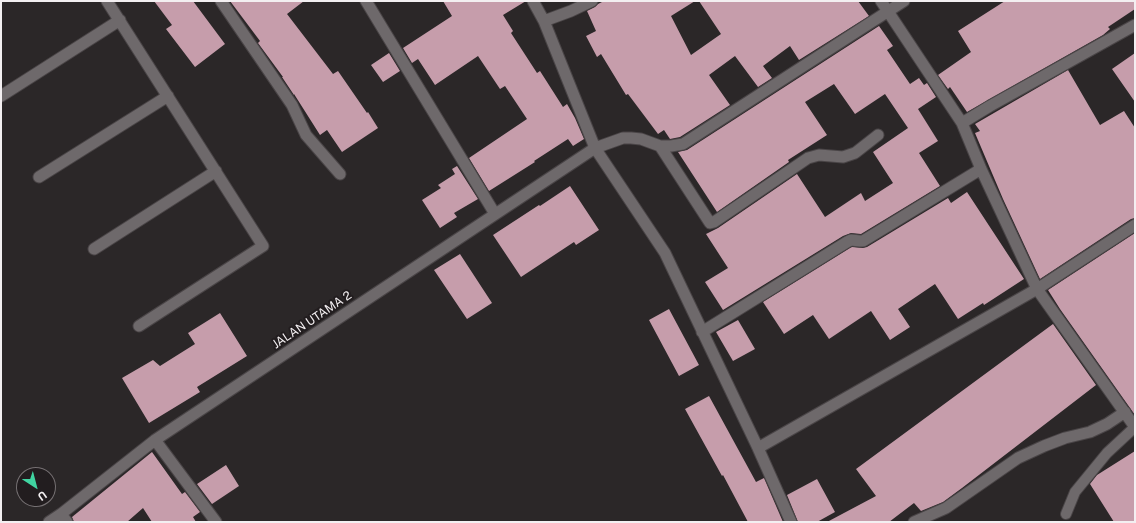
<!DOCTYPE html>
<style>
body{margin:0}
#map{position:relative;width:1136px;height:523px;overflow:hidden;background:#2b2728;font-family:"Public Sans",sans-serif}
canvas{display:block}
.frame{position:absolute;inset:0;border:2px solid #f3eff1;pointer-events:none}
.north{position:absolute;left:16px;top:467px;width:40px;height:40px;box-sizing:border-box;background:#221d1f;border:1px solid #767173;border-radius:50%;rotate:144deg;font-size:11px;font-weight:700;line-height:16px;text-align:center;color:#f3eff1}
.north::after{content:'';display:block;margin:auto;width:14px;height:18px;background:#40d4a1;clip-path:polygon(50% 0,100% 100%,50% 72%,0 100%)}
</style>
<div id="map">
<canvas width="1136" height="523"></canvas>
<div class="frame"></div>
<div class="north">U</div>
</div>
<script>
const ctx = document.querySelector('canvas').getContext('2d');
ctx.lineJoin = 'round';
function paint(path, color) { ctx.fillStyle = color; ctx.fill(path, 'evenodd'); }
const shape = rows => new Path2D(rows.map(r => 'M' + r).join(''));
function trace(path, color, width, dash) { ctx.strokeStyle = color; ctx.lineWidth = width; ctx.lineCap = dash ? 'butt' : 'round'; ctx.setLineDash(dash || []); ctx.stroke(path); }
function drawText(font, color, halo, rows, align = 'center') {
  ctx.font = font + ' "Public Sans",sans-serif'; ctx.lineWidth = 4; ctx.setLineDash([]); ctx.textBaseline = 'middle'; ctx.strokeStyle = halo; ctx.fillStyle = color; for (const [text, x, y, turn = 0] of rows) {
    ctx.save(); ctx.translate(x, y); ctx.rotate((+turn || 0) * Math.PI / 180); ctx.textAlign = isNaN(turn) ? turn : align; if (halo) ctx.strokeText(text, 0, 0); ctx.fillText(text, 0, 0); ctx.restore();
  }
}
const building = shape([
 [154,1,193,1,225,44,195,67,166,29,172,25],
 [230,1,304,1,287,14,333,74,338,71,367,113,368,112,378,128,342,152,327,130,320,135,294,94,294,95,282,77,283,77,258,43,260,41],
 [443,1,526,1,503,15,513,31,511,33,537,73,540,71,563,107,567,104,575,118,584,139,573,146,568,139,534,161,535,162,489,191,469,158,527,119,505,86,500,89,478,56,435,85,418,59,412,63,403,48,452,16],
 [604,1,695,1,671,16,691,55,721,34,699,1,858,1,869,16,799,60,790,46,763,66,772,78,758,87,735,56,709,75,730,105,680,137,670,139,664,130,658,134,628,94,626,95,601,54,597,57,586,36,596,31,587,11,595,7,598,4],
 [1005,1,1135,1,1135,9,1108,27,1110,29,1103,35,967,112,950,87,948,89,938,75,971,52,958,31],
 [879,26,893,46,887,50,910,84,919,78,924,85,927,83,936,97,918,109,938,141,919,153,940,186,861,234,851,233,843,236,723,310,705,282,728,268,706,234,718,228,797,174,825,217,861,193,865,201,893,183,873,152,908,128,885,94,855,114,834,84,805,102,827,135,788,160,789,162,717,212,678,152,687,150],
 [389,53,400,71,383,82,371,65],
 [1135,53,1135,102,1112,69],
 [1068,70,1100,125,1124,111,1135,128,1135,218,1131,219,1040,279,1003,199,975,133,980,131,975,124],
 [457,166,478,199,454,213,457,217,440,228,422,200,441,188,438,185,455,174,452,169],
 [570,186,599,230,576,245,574,242,521,277,493,235,539,205,540,206],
 [967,192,1024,279,984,305,983,303,958,319,935,284,898,309,910,327,890,340,871,311,829,339,813,315,784,334,763,302,850,248,852,247,863,248,867,247,948,198,951,203],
 [1135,233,1135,415,1060,309,1048,290],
 [460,254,492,303,467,319,434,270],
 [669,309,699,365,679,376,649,320],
 [220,313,247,356,197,387,200,392,149,423,122,378,153,360,160,366,195,344,188,333],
 [738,320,755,349,733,361,716,332],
 [1053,324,1096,385,962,488,943,502,921,511,914,503,889,522,827,522,876,496,856,469],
 [709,396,756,482,764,478,783,522,748,522,723,475,722,476,685,409],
 [1135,451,1135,522,1114,522,1090,484,1097,475],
 [152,452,182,494,185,492,200,512,193,517,196,522,152,522,143,508,127,522,74,522,72,517],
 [226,465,239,486,212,504,197,484],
 [817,479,835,512,817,522,798,522,787,495]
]);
const service = shape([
 [1066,514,1075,492,1107,453,1135,427]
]);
const minor = shape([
 [107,1,263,246,139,326],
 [221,1,292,105,306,135,340,174],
 [366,1,495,214],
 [533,1,544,21,595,148,665,253,758,448,791,522],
 [881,1,962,123,981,169,1037,289,1135,427],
 [544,21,571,11,592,1],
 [1,96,120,20],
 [962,123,990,106,1135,25],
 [660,146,710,223,714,222,808,158,819,155,843,157,855,153,878,135],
 [39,177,168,96],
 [94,249,216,171],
 [702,332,847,242,851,240,860,241,863,241,981,169],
 [155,440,216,522],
 [758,448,1037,289,1135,225],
 [61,514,67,522],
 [49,522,61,514,155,440,595,148,623,138,631,138,641,139,660,146,671,146,683,144,904,1],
 [914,522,946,508,1018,458,1044,446,1065,438,1090,432,1107,424,1125,412]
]);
const streetNames = [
 ["JALAN UTAMA 2",312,320,-34]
];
paint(building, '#c69dab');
trace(service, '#4a4547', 12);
trace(minor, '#4a4547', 13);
trace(service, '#6e696b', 10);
trace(minor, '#6e696b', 11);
drawText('12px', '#f3eff1', '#221d1f', streetNames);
</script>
